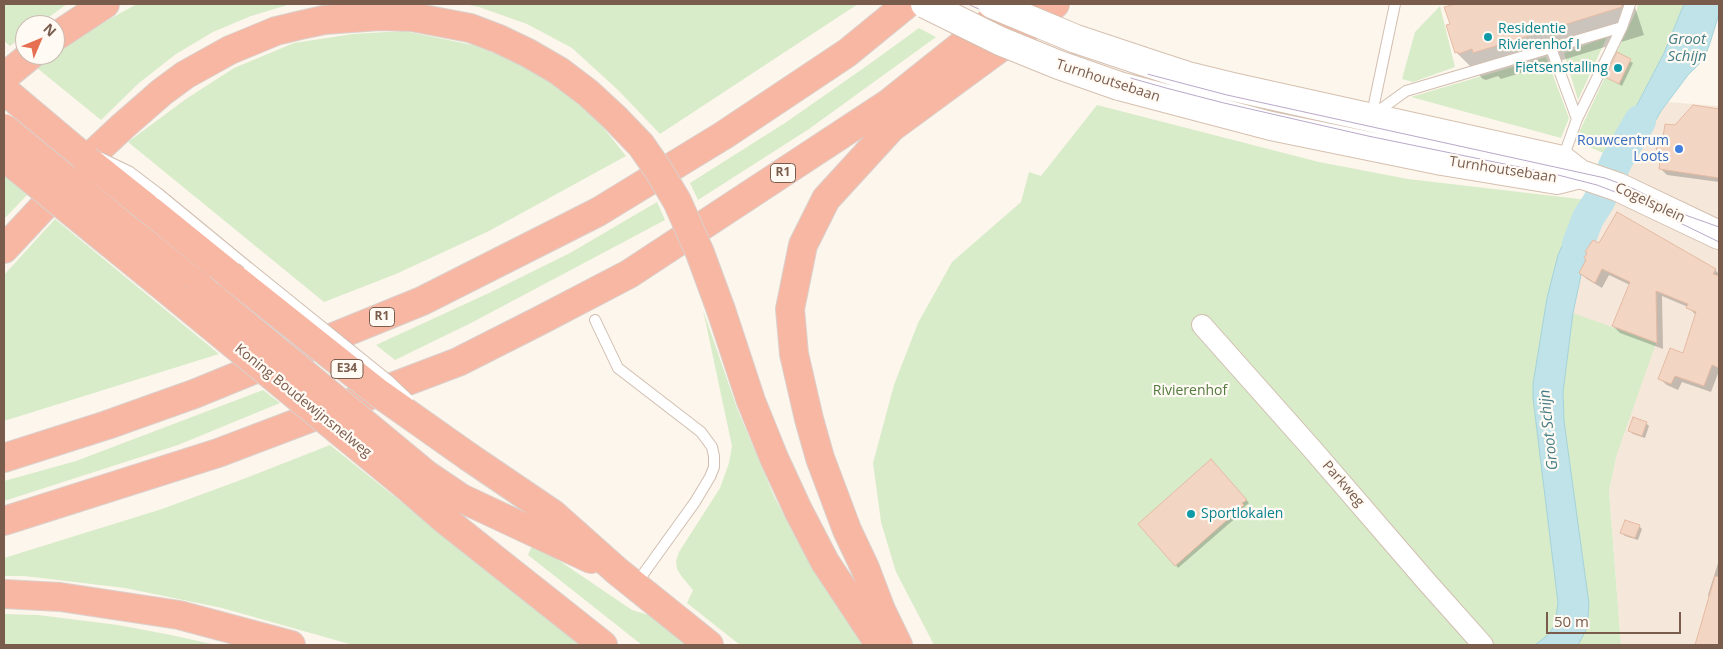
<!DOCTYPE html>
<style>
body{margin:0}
#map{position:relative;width:1723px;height:649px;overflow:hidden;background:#fdf6ec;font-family:"Open Sans",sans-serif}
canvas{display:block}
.frame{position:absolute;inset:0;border:5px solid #7a5c4d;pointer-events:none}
.north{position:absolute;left:15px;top:15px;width:50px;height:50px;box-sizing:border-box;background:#fffaf3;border:1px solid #cabbb1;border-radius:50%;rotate:45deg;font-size:14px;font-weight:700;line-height:20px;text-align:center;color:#7a5c4d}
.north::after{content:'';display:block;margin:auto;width:18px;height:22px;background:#e76f51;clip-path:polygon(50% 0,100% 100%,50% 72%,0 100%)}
.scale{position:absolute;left:1546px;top:612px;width:135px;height:22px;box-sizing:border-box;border:2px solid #7a5c4d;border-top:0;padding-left:6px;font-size:15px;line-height:18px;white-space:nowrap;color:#7a5c4d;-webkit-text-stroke:4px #fffaf3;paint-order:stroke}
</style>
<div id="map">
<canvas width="1723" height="649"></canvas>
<div class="frame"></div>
<div class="north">N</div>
<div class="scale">50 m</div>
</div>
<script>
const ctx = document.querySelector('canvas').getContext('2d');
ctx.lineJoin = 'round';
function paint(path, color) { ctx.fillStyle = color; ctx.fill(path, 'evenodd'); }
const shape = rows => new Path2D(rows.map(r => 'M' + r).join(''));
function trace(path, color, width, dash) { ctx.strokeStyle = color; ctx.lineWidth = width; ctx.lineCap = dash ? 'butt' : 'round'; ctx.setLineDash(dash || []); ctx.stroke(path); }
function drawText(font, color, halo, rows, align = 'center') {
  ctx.font = font + ' "Open Sans",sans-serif'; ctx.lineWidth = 4.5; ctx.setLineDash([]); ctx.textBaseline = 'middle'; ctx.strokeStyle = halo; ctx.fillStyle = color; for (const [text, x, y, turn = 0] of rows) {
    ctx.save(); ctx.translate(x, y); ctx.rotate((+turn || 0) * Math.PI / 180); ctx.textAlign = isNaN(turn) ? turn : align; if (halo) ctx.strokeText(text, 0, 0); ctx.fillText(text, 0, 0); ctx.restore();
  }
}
const residential = shape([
 [1668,102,1719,106,1719,645,1621,645,1609,491,1617,454,1573,313,1581,275,1578,273,1586,260,1584,258,1588,247,1630,166,1661,111]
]);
const green = shape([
 [4,4,67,4,38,25,25,25,25,35,10,46,4,41],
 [137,4,291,4,251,16,213,32,176,54,139,83,101,120,37,68,88,31],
 [464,4,858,4,660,134,618,90,572,48,527,24,479,7],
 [1638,4,1684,4,1664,53,1638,103,1608,155,1575,141,1637,9],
 [1440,6,1455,67,1413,82,1402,79,1415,32],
 [919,28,936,37,809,129,698,200,690,183,785,123,868,65],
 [404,31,473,45,514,61,554,85,594,116,626,156,489,231,396,274,324,302,128,142,186,99,234,68,294,43,353,34],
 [1607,37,1578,100,1564,53],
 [1546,57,1569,118,1561,138,1411,97],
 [1097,105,1319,162,1408,179,1588,200,1609,209,1586,252,1587,253,1584,258,1586,260,1579,273,1581,275,1573,313,1656,343,1617,454,1609,491,1621,645,934,645,896,572,881,522,873,463,894,385,918,323,952,262,1021,202,1029,172,1041,176],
 [4,175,27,195,4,219],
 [657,202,665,220,471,323,395,360,376,345,489,293,570,253],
 [55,219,162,307,219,354,4,421,4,275],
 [703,310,737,408,774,496,800,546,834,602,864,645,740,645,687,603,693,590,682,577,677,569,676,561,679,552,720,488,729,463,732,446],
 [263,390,280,403,178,445,4,501,4,481,76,461],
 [330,445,581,645,353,645,222,608,125,588,24,576,4,576,4,558,162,509,246,478],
 [535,547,542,549,632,610,652,616,688,645,642,645,528,555,531,548],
 [4,614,38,615,118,625,171,635,216,645,4,645]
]);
const water = shape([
 [1684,4,1719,4,1719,14,1710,43,1704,59,1688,75,1661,111,1630,166,1608,155,1638,103,1664,53,1684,4],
 [1588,200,1609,209,1588,247,1584,258,1586,260,1579,273,1581,275,1573,313,1563,392,1564,421,1589,604,1588,618,1586,630,1578,645,1535,645,1549,634,1555,624,1558,603,1533,398,1533,384,1547,298,1558,255,1569,231,1588,200]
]);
const shadow = shape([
 [1460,4,1634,4,1644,35,1501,79,1498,76,1486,80,1483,79,1456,52,1452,25,1446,8],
 [1618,54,1633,63,1622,86,1610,79],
 [1694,107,1719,110,1719,182,1667,175,1660,168,1676,126],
 [1588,260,1715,270,1719,274,1719,371,1711,392,1682,382,1678,390,1667,385,1660,379,1684,354,1696,315,1688,307,1662,296,1663,349,1620,333,1613,326,1630,285,1609,275,1602,288,1587,279,1580,273],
 [1646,423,1649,426,1645,438,1633,434,1630,431],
 [1214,464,1249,503,1244,507,1246,509,1178,568,1176,565],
 [1639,526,1642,529,1638,540,1625,536,1622,533],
 [1719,560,1719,645,1698,645,1710,598,1708,595]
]);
const river = shape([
 [1578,244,1588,218,1599,201,1616,162,1640,121]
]);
const building = shape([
 [1456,4,1621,4,1622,7,1473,53,1472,49,1458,54,1458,52,1455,53,1446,25,1450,24,1444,7,1456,4],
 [1617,52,1631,59,1619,84,1605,77,1617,52],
 [1693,105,1719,109,1719,178,1659,169,1661,152,1656,149,1663,137,1665,124,1675,125,1693,105],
 [1617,212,1716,269,1713,274,1719,276,1719,368,1712,365,1704,386,1675,376,1671,384,1658,379,1670,348,1683,353,1696,312,1686,308,1688,304,1656,291,1657,343,1612,326,1630,282,1602,269,1595,283,1579,273,1586,260,1584,258,1587,253,1585,252,1593,240,1599,243,1617,212],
 [1633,417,1647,422,1642,436,1628,431,1633,417],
 [1211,459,1247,500,1242,503,1244,505,1175,566,1138,524,1211,459],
 [1625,520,1640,525,1635,538,1620,533,1625,520],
 [1715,576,1719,577,1719,645,1695,645,1715,576]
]);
const lane = shape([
 [1551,48,1577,119],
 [1374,114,1406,91,1622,27],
 [1370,116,1374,104,1395,4],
 [1563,158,1577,119,1622,27,1630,4],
 [159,194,249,268],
 [595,320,618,368,701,432,712,447,714,456,714,467,710,477,695,502,636,584]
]);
const street = shape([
 [1202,325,1313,450,1426,581,1483,645]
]);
const secondary = shape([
 [1142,61,1188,76,1233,87,1562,160,1580,174,1618,187,1719,235],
 [1119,86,1271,126,1442,161,1557,180,1580,174]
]);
const highway = shape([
 [55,37,105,4],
 [4,77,31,55],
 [4,90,87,160],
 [146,207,230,275],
 [126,228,201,288],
 [111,244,177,298],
 [4,249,91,156,123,126,162,92,185,75,230,50,276,31,301,25,324,20,380,16,412,17,470,28,499,39,528,53,559,71,588,93,614,117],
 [721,310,751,401,774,458,798,510,825,562,880,645],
 [469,457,553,514,617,571,709,645],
 [4,458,107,425,194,394,422,301,598,212,724,135,847,53,907,4],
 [427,475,461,498,591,559],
 [406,486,444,519,603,645],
 [4,521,218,453,458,362,539,321,629,274,889,103,1013,4],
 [4,594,60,597,179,615,291,645],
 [898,645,881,610,865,568,847,530,820,458,809,419,794,354,790,309,803,245,826,199,891,128,1038,20,1055,4]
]);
const tram = shape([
 [949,4,978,18,1052,51,1127,77,1166,88,1224,103,1368,136,1558,175,1597,185,1623,195,1719,242],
 [968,4,1017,27,1069,48,1151,75,1227,95,1605,178,1632,188,1688,216,1719,227]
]);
const laneBridge = shape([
 [101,158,130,172,159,194],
 [249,268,389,381,408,399]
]);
const secondaryBridge = shape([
 [925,4,1000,41,1059,65,1119,86],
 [992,4,1076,39,1142,61]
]);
const highwayBridge = shape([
 [614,117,641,145,659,171,677,201,700,253,721,310],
 [4,128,126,228],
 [4,157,111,244],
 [87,160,146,207],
 [230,275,377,392,469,457],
 [201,288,427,475],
 [177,298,406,486]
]);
const markers = [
 [1488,37,5,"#0f9aa8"],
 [1618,68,5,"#0f9aa8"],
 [1679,149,5,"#3f7fe0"],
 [1191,514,5,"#0f9aa8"]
];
const shields = [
 [783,173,25],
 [382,317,25],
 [347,369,32]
];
const shieldNames = [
 ["R1",783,173],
 ["R1",382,317],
 ["E34",347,369]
];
const cultureNames = [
 ["Residentie",1498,29],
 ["Rivierenhof I",1498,45],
 ["Fietsenstalling",1608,68,"right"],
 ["Sportlokalen",1201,514]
];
const streetNames = [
 ["Turnhoutsebaan",1108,81,18],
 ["Turnhoutsebaan",1503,170,9],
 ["Cogelsplein",1650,203,25],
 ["Koning Boudewijnsnelweg",303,401,39],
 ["Parkweg",1343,484,49]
];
const shopNames = [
 ["Rouwcentrum",1669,141],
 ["Loots",1669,157]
];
const parkNames = [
 ["Rivierenhof",1190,391]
];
const waterNames = [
 ["Groot",1687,40],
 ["Schijn",1687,57],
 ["Groot Schijn",1549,430,-96]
];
paint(residential, '#f5e8da');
paint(green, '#d8ecc9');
paint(water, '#bfe3e8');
trace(water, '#a5d3da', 1);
paint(shadow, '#0003');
trace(river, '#bfe3e8', 32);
paint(building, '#f3d5c3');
trace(building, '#e6bba3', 1);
trace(lane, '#d1beb0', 12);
trace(street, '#d1beb0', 22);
trace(secondary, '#d6c0b0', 30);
trace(highway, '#dad1cd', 30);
trace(lane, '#fff', 10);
trace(street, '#fff', 20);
trace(secondary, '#fff', 28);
trace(highway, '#f7b7a3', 28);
trace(tram, '#b9a8c9', 1);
trace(laneBridge, '#d1beb0', 12, []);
trace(secondaryBridge, '#d6c0b0', 30, []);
trace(highwayBridge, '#dad1cd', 30, []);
trace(laneBridge, '#fff', 10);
trace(secondaryBridge, '#fff', 28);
trace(highwayBridge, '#f7b7a3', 28);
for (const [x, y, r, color] of markers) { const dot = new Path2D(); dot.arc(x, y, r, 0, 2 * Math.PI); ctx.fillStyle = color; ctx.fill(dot); trace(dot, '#fffaf3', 2); }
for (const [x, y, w] of shields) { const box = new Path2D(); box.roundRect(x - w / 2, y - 9.5, w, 19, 4); ctx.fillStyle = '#fffaf3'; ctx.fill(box); trace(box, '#7a5c4d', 1); }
drawText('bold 12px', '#7a5c4d', null, shieldNames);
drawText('14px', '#0d838f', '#fffaf3', cultureNames, 'left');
drawText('14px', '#7a5c4d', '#fffaf3', streetNames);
drawText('14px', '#366cbe', '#fffaf3', shopNames, 'right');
drawText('14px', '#537a41', '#fffaf3', parkNames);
drawText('italic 15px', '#437c86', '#fffaf3', waterNames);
</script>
